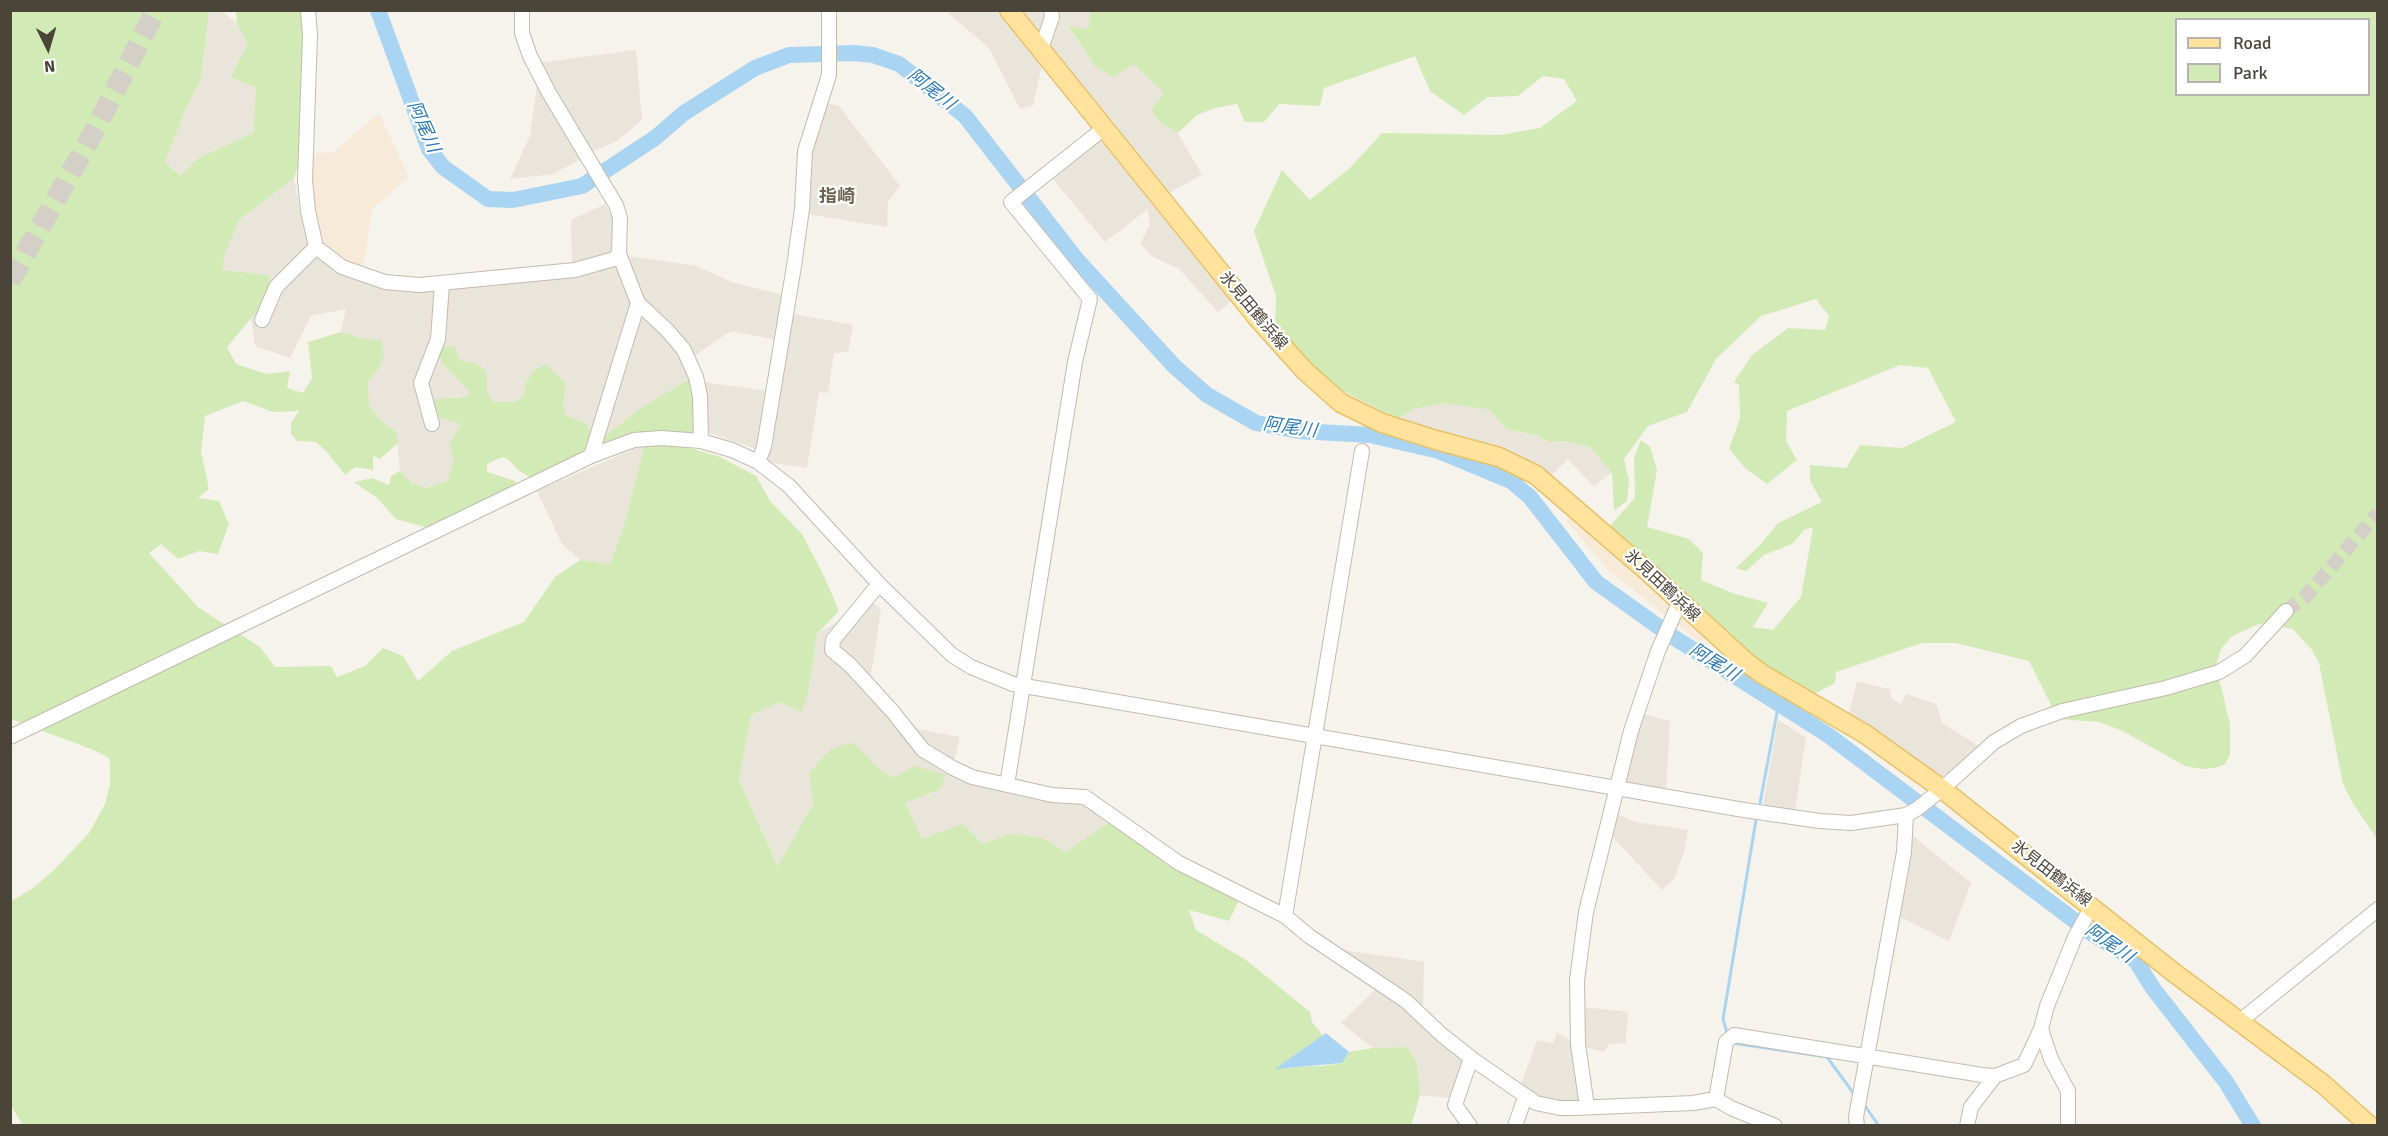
<!DOCTYPE html>
<meta charset="utf-8">
<style>
body{margin:0}
#map{position:relative;width:2388px;height:1136px;overflow:hidden;background:#f6f3ec;font-family:Signika,sans-serif}
canvas{display:block}
.frame{position:absolute;inset:0;border:12px solid #4b4439;pointer-events:none}
.legend{position:absolute;left:2175px;top:18px;width:195px;height:78px;box-sizing:border-box;background:#fff;border:2px solid #b7b4b0;margin:0;padding:8px 10px;list-style:none;font-size:18px;color:#4b4439}
.legend li{display:flex;align-items:center;gap:12px;height:30px}
.legend b{width:30px;border:2px solid #b7b4b0}
.north{position:absolute;left:18px;top:18px;width:60px;height:60px;-webkit-text-stroke:4px #fff;paint-order:stroke;rotate:175deg;font-size:16px;font-weight:700;line-height:24px;text-align:center;color:#4b4439}
.north::after{content:'';display:block;margin:auto;width:21px;height:27px;background:#4b4439;clip-path:polygon(50% 0,100% 100%,50% 72%,0 100%)}
</style>
<div id="map">
<canvas width="2388" height="1136"></canvas>
<div class="frame"></div>
<ul class="legend">
<li><b style="height:8px;background:#ffe39c"></b>Road</li>
<li><b style="height:16px;background:#d2eab5"></b>Park</li>
</ul>
<div class="north">N</div>
</div>
<script>
const ctx = document.querySelector('canvas').getContext('2d');
ctx.lineJoin = 'round';
function paint(path, color) { ctx.fillStyle = color; ctx.fill(path, 'evenodd'); }
const shape = rows => new Path2D(rows.map(r => 'M' + r).join(''));
function trace(path, color, width, dash) { ctx.strokeStyle = color; ctx.lineWidth = width; ctx.lineCap = dash ? 'butt' : 'round'; ctx.setLineDash(dash || []); ctx.stroke(path); }
function drawText(font, color, halo, rows, align = 'center') {
  ctx.font = font + ' Signika,"Noto Sans JP",sans-serif'; ctx.lineWidth = 4.5; ctx.setLineDash([]); ctx.textBaseline = 'middle'; ctx.strokeStyle = halo; ctx.fillStyle = color; for (const [text, x, y, turn = 0] of rows) {
    ctx.save(); ctx.translate(x, y); ctx.rotate((+turn || 0) * Math.PI / 180); ctx.textAlign = isNaN(turn) ? turn : align; if (halo) ctx.strokeText(text, 0, 0); ctx.fillText(text, 0, 0); ctx.restore();
  }
}
const residential = shape([
 [209,11,222,11,237,24,249,43,231,77,256,88,253,133,198,158,182,176,165,162,184,113,201,79],
 [946,11,998,11,1042,64,1033,106,1020,109,989,48],
 [1016,11,1091,11,1088,29,1068,27,1095,67,1114,77,1133,64,1164,93,1151,110,1161,123,1178,133,1202,175,1165,195],
 [636,50,642,120,617,141,592,152,538,63],
 [537,85,583,158,553,174,510,179,530,136],
 [828,103,839,106,900,186,888,202,887,227,806,214,811,140],
 [1100,140,1234,299,1218,312,1179,269,1153,257,1140,244,1150,225,1148,209,1105,242,1053,179],
 [294,178,303,228,315,253,392,286,619,263,641,312,680,352,691,378,639,409,589,449,585,423,567,416,563,406,566,384,547,366,536,368,526,382,524,396,515,402,494,402,487,393,477,364,460,360,443,364,468,390,468,398,455,397,441,418,461,424,450,444,454,460,451,471,447,481,426,488,411,482,400,471,396,432,378,417,369,406,368,382,378,370,381,340,360,338,341,332,346,309,311,316,290,358,255,346,251,318,263,304,269,275,223,270,224,257,239,220],
 [605,204,615,223,614,255,572,266,571,220],
 [629,256,696,266,734,283,784,295,777,340,731,331,694,356,640,295],
 [789,313,853,325,848,352,834,353,828,393,819,392,807,468,765,462],
 [704,382,767,391,756,449,709,433],
 [1444,403,1490,410,1506,429,1536,435,1549,442,1564,441,1590,447,1612,472,1594,487,1568,459,1548,479,1398,419,1413,409],
 [645,444,624,525,610,565,580,560,562,544,537,491],
 [870,601,881,609,870,682,918,729,960,737,953,764,976,780,1083,800,1112,820,1066,852,1043,838,983,844,963,825,922,839,904,803,939,790,894,778,879,769,852,742,809,773,813,804,779,867,739,780,751,715,780,702,808,694,817,634],
 [1857,682,1890,689,1891,698,1901,704,1906,694,1936,704,1942,723,1979,746,1947,776,1936,776,1848,717],
 [1642,714,1670,721,1666,790,1622,784],
 [1778,720,1806,737,1795,811,1763,806],
 [1616,813,1635,822,1688,830,1684,852,1674,879,1662,890,1609,833],
 [1913,836,1971,883,1949,941,1898,916],
 [1338,949,1424,962,1423,1009,1471,1053,1451,1098,1420,1095,1417,1063,1407,1047,1373,1048,1341,1023,1377,988],
 [1582,1007,1628,1012,1626,1043,1609,1044,1604,1052,1585,1047,1590,1091,1600,1110,1559,1111,1521,1084,1537,1040,1553,1043,1557,1033,1574,1042]
]);
const commercial = shape([
 [379,113,409,177,372,209,363,269,337,259,318,239,310,201,312,154,333,152],
 [1571,513,1709,636,1700,643,1607,569,1567,522]
]);
const green = shape([
 [1091,10,2377,11,2377,839,2354,805,2343,784,2319,663,2312,650,2293,629,2259,624,2232,636,2221,649,2216,666,2230,724,2230,755,2225,764,2215,768,2202,769,2185,766,2123,731,2099,722,2058,719,2029,661,1956,643,1922,643,1836,672,1835,683,1810,696,1765,667,1608,528,1635,498,1634,458,1641,440,1650,447,1657,470,1647,527,1689,539,1703,553,1701,580,1735,594,1768,603,1753,627,1773,630,1801,597,1813,528,1805,529,1792,544,1764,555,1746,571,1736,568,1761,544,1778,523,1822,502,1810,481,1810,465,1846,468,1860,445,1902,448,1956,422,1928,368,1900,365,1787,411,1786,441,1797,460,1767,484,1745,468,1729,449,1740,418,1739,385,1734,382,1752,355,1788,328,1825,330,1829,316,1816,299,1761,316,1716,359,1687,412,1648,426,1624,459,1629,480,1627,501,1614,511,1612,473,1590,447,1564,441,1549,442,1536,435,1506,429,1490,410,1444,403,1413,409,1398,419,1331,385,1275,331,1276,296,1254,231,1282,170,1310,200,1350,168,1382,133,1501,135,1540,128,1577,101,1564,79,1543,76,1518,96,1487,97,1464,115,1430,91,1415,56,1324,88,1320,106,1279,104,1264,122,1245,122,1237,104,1215,108,1197,115,1178,133,1161,123,1151,110,1164,93,1133,64,1114,77,1095,67,1068,26,1088,29],
 [2176,20,2368,20,2368,94,2176,94],
 [11,11,209,11,201,79,184,113,165,162,181,176,198,158,253,133,256,88,231,77,248,43,237,24,236,11,302,11,305,16,299,163,294,178,239,220,224,257,223,270,269,275,270,291,263,304,227,347,236,364,267,374,290,371,287,388,303,393,312,378,308,342,341,332,360,338,381,340,384,356,378,370,368,382,369,405,378,417,396,432,398,443,380,459,373,456,373,470,355,467,345,475,327,452,316,442,297,441,291,434,291,423,299,411,273,412,243,401,205,416,201,451,209,489,198,498,219,501,229,524,218,554,199,551,178,559,161,544,149,553,199,608,260,647,275,667,331,666,337,677,365,666,383,648,403,656,418,681,452,651,524,622,555,577,580,560,610,564,624,525,645,444,677,444,720,457,756,476,770,501,802,534,824,576,839,611,817,634,808,694,801,712,780,702,751,715,739,780,778,866,813,804,809,773,830,750,853,742,879,769,894,778,914,766,946,775,939,790,905,803,922,839,963,824,983,844,1010,834,1043,838,1066,852,1112,820,1168,864,1239,900,1229,921,1189,910,1196,930,1246,960,1310,1012,1312,1022,1323,1036,1277,1068,1322,1066,1342,1063,1349,1052,1373,1048,1407,1047,1417,1063,1420,1095,1411,1126,23,1125,11,1106,10,902,32,889,54,870,89,833,105,804,110,785,110,763,109,758,96,751,11,719],
 [454,346,460,360,477,364,487,372,487,392,494,402,515,402,523,396,526,382,536,368,547,365,566,384,563,406,567,416,585,423,592,435,589,449,531,478,518,470,509,460,502,457,487,464,487,472,515,481,515,488,438,528,425,527,396,519,377,498,354,482,372,478,389,485,391,476,400,471,411,482,426,488,447,481,454,460,449,444,461,424,441,418,433,411,435,399,468,397,468,390,443,364,439,355,443,347],
 [691,378,698,402,696,427,693,435,598,446,600,440,639,409]
]);
const water = shape([
 [1326,1033,1349,1052,1342,1063,1275,1069]
]);
const stream = shape([
 [1760,803,1779,702],
 [1727,1033,1723,1019,1756,820],
 [1732,1043,1827,1057,1854,1094],
 [1865,1106,1879,1126]
]);
const river = shape([
 [378,10,429,149,443,167,488,199,513,200,582,186,655,138,684,113,755,68,789,55,854,53,873,55,899,64,965,116,1077,260,1174,366,1207,395,1256,423,1299,431,1370,435,1439,451,1511,481,1530,497,1596,582,1670,635,1828,735,2091,933,2136,961,2152,987,2226,1082,2253,1126]
]);
const minorTunnel = shape([
 [2286,611,2305,597,2378,513]
]);
const highwayTunnel = shape([
 [10,281,97,126,156,10]
]);
const minor = shape([
 [308,10,310,35,305,180,308,211,316,247,342,267,385,282,419,285,575,270,614,259,619,254],
 [522,10,522,33,530,56,549,93,616,205,620,218,619,254,638,303,667,330,684,350,696,377,700,396,701,441],
 [1040,52,1052,17,1051,10],
 [262,320,276,287,316,247],
 [432,424,421,383,438,339,442,284],
 [591,456,638,303],
 [758,462,764,447,794,266,802,209,805,151,829,75,829,10],
 [879,584,833,640,832,650,850,665,893,712,923,750,953,768,972,777,1052,795,1085,797,1179,863,1285,916,1309,936,1406,1001,1442,1035,1475,1061,1536,1103,1560,1108,1574,1108,1693,1103,1716,1099,1731,1108,1775,1126],
 [10,737,591,456,634,440,661,438,701,441,732,450,758,462,789,486,879,584,952,655,971,667,1013,684,1744,810,1820,821,1851,823,1906,815,1917,809,1942,789,1994,742,2021,726,2062,711,2166,688,2219,672,2245,656,2286,611],
 [1007,785,1075,362,1090,299,1011,202,1103,129],
 [1285,916,1362,451],
 [2239,1022,2378,909],
 [2041,1029,2051,1059,2068,1091,2068,1126],
 [1716,1099,1726,1042,1734,1035,1982,1075,1995,1076,2024,1065,2041,1029,2047,1006,2075,937,2092,906],
 [1587,1107,1578,1044,1577,980,1586,912,1631,731,1658,651,1680,601],
 [1470,1126,1455,1105,1471,1058],
 [1515,1126,1525,1097],
 [1857,1126,1856,1117,1904,852,1906,815],
 [1967,1126,1971,1107,1995,1076]
]);
const major = shape([
 [1009,10,1259,320,1305,371,1341,403,1382,423,1436,440,1499,457,1536,475,1647,571,1746,662,1762,674,1865,734,1942,789,2173,972,2323,1084,2370,1126]
]);
const streetNames = [
 ["氷見田鶴浜線",1253,311,50],
 ["氷見田鶴浜線",1662,586,43],
 ["氷見田鶴浜線",2051,874,38]
];
const waterNames = [
 ["阿尾川",931,90,38],
 ["阿尾川",423,127,66],
 ["阿尾川",1290,428,8],
 ["阿尾川",1714,663,32],
 ["阿尾川",2109,944,35]
];
const neighbourhoodNames = [
 ["指崎",837,197]
];
paint(residential, '#eae5da');
paint(commercial, '#f7ead8');
paint(green, '#d2eab5');
paint(water, '#a9d4f2');
trace(stream, '#a9d4f2', 3);
trace(river, '#a9d4f2', 16);
trace(minorTunnel, '#d4d0c8', 14, [14, 7]);
trace(highwayTunnel, '#d4d0c8', 21, [21, 10]);
trace(minor, '#c2bbae', 16);
trace(major, '#e6c16a', 21);
trace(minor, '#fff', 14);
trace(major, '#ffe39c', 18);
drawText('16px', '#4b4439', '#fff', streetNames);
drawText('italic 18px', '#2e7ab2', '#fff', waterNames);
drawText('bold 18px', '#6e6250', '#fff', neighbourhoodNames);
</script>
